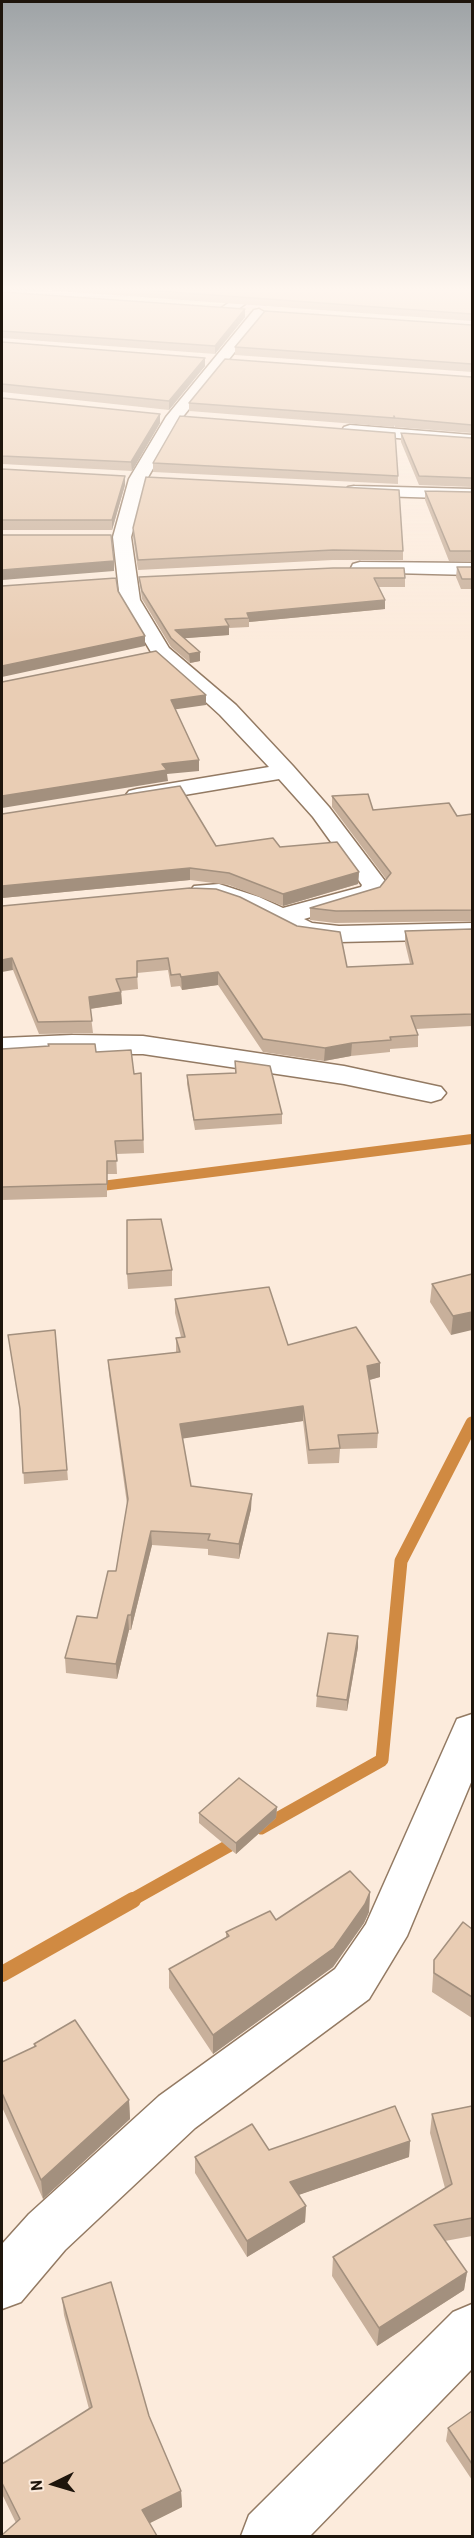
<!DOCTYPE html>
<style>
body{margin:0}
#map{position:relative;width:474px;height:2538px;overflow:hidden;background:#fcebdc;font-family:Barlow,sans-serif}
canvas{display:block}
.frame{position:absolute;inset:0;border:3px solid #1e150c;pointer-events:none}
.north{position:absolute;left:24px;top:2454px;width:60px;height:60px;-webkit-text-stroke:4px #fcebdc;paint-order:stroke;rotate:265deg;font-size:16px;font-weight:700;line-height:24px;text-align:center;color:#1e150c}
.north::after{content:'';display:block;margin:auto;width:21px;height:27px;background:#1e150c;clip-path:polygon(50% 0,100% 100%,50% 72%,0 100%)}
</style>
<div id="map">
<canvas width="474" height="2538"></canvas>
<div class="frame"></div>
<div class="north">N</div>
</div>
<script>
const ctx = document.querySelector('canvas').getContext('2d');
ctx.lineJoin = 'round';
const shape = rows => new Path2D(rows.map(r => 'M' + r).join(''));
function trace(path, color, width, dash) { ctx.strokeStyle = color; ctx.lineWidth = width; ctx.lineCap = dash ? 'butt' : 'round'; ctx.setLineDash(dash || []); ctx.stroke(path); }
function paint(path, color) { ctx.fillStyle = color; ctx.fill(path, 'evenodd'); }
const streamFar2 = shape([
 [94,1187,472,1139]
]);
const streamFar1 = shape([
 [261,1828,382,1760,401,1561,472,1423],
 [130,1901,239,1840]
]);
const stream = shape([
 [2,1974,133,1900]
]);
const minor = shape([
 [253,287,269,287,231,314,221,314,219,311,221,308,253,287],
 [259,309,266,313,181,419,147,479,131,537,140,600,169,648,236,705,293,766,329,807,388,885,379,897,304,919,312,923,339,926,472,923,472,939,339,942,306,938,297,936,241,907,216,899,194,896,190,891,194,886,219,884,259,897,283,908,361,887,362,885,313,817,279,779,137,803,129,801,125,796,129,791,137,789,269,767,220,715,151,652,120,600,113,537,129,479,166,417,254,310,259,309],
 [350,425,472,435,472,445,344,433,342,430,344,427,350,425],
 [354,486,472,489,472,499,348,495,345,491,348,487,354,486],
 [360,562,472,563,472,575,353,572,351,568,353,564,360,562],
 [72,1035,143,1036,344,1066,441,1087,446,1093,441,1099,431,1102,344,1084,143,1054,2,1054,2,1038,72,1035],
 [472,1714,472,1780,407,1936,369,1999,195,2128,65,2250,21,2302,2,2309,2,2244,29,2214,159,2096,335,1969,366,1924,457,1719,472,1714],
 [472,2304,472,2369,310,2536,241,2536,249,2515,453,2312,472,2304]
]);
const wall = shape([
 [3,287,472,287,472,321],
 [2,292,245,309,245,317,215,354,2,338],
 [472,325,472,374,472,372,235,355,235,347],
 [2,342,205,366,169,410,2,392],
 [472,377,472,433,395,427,394,425,394,427,189,411,189,403],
 [2,398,160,414,160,423,132,471,2,464],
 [401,433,472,439,472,487,419,485,401,442],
 [153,463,398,476,398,484,153,472],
 [2,469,125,485,112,530,2,530],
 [425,491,472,492,472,561,449,561,425,500],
 [133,528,403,551,403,560,333,560,138,570,133,537],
 [457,567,472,567,472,589,461,589,456,577],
 [139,577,405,578,405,587,378,587,385,600,385,609,249,622,249,627,229,628,229,635,184,638,200,661,190,663,171,647,142,599,140,585],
 [332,796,373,810,457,816,472,814,472,921,335,923,310,920,310,908,380,887,386,879,332,807],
 [2,814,216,846,280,847,359,872,358,884,283,906,229,885,190,880,2,898],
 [2,906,347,967,410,964,405,943,405,931,472,929,472,1026,416,1029,418,1035,418,1047,390,1049,390,1052,351,1056,324,1061,263,1052,218,985,182,990,180,986,171,987,168,970,137,973,138,989,121,991,122,1004,90,1009,93,1033,39,1034,13,970],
 [48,1044,96,1052,134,1074,141,1073,144,1153,116,1154,117,1174,107,1174,107,1197,2,1200,2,1049,48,1046],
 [235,1061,282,1114,282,1124,195,1130,187,1084,187,1075,235,1073],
 [172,1270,172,1286,128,1289,127,1274],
 [472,1274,451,1335,430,1302,432,1284],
 [175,1299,288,1345,380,1363,380,1377,369,1380,378,1433,377,1448,340,1449,339,1463,308,1464,303,1421,182,1438,191,1486,251,1509,239,1559,208,1555,208,1549,152,1545,131,1630,129,1630,117,1679,66,1673,65,1658,97,1618,116,1571,127,1504,109,1374,108,1360,176,1353,176,1338,181,1337,175,1313],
 [55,1330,68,1480,24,1484,21,1417,8,1335],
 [358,1636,358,1647,347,1711,316,1707,317,1696],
 [277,1807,276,1818,236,1854,199,1823,199,1813],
 [370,1892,369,1912,364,1923,333,1967,213,2054,169,1988,169,1969,226,1938,226,1932,276,1920],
 [472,1929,472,2018,432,1992,434,1960],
 [34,2044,129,2100,130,2119,43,2199,2,2107,2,2062,34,2047],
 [472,2106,472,2236,445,2241,467,2272,464,2290,377,2346,332,2276,333,2257,445,2188,430,2133,432,2114],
 [410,2141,409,2157,298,2195,306,2206,305,2222,247,2257,195,2173,195,2157],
 [62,2298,149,2416,181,2491,182,2507,150,2523,16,2523,2,2494,2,2464,89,2409,64,2315],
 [472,2411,472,2480,446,2441,448,2428]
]);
const shadedWall = shape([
 [245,309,245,317,215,354,215,346],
 [205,358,205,366,169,410,169,401],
 [160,414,160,423,132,471,131,462],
 [125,476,125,485,112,530,112,520],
 [114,561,114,571,2,580,2,582,2,570],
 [385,600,385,609,249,622,249,618,247,613],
 [229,626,229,635,175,639,175,630],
 [145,636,145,646,2,677,2,666],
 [200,652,200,661,190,663,189,654],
 [206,695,206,705,171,710,171,700],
 [199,760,199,771,167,774,168,781,2,808,2,810,2,796,162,764],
 [190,868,190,880,2,898,2,886],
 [359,872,358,884,283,906,283,894],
 [12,958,13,970,2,972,2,960],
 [218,972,218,985,182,990,181,977],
 [121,992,122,1004,89,1009,89,997],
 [352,1043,351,1056,324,1061,325,1048],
 [472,1312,472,1330,451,1335,453,1316],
 [380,1363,380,1377,366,1381,367,1366],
 [303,1406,303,1421,180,1439,180,1424],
 [252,1494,251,1509,239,1559,239,1544],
 [151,1531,152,1545,131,1630,131,1615],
 [128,1615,129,1630,117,1679,116,1664],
 [358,1636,358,1647,347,1711,347,1700],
 [277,1807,276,1818,236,1854,236,1843],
 [370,1892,369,1912,364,1923,333,1967,213,2054,213,2035],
 [129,2100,130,2119,43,2199,41,2180],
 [410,2141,409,2157,290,2198,290,2182],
 [306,2206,305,2222,247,2257,247,2241],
 [467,2272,464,2290,377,2346,379,2328],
 [181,2491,182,2507,144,2526,142,2510]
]);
const building = shape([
 [103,287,472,287,472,314,103,287],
 [2,292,245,309,215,346,2,331,2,292],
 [265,311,472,325,472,364,235,347,265,311],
 [2,342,205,358,169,401,2,384,2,342],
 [225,359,472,377,472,425,395,418,394,416,394,418,189,403,225,359],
 [2,398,160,414,131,462,2,456,2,398],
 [180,416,395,433,398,476,153,463,180,416],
 [401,433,472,438,472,478,419,476,401,433],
 [2,469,125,476,112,520,2,520,2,469],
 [146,477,399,490,403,551,333,550,138,560,133,528,146,477],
 [425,491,472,492,472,551,450,551,425,491],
 [2,535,111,535,114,561,2,570,2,535],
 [457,567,472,567,472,579,462,579,457,567],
 [333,568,404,568,405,578,374,578,385,600,247,613,249,618,225,619,229,626,175,630,200,652,189,654,171,638,142,591,139,577,333,568],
 [116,578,118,591,145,636,2,666,2,586,116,578],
 [156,651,206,695,171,700,199,760,162,764,167,770,2,796,2,682,156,651],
 [180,786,216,846,273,838,280,847,337,842,359,872,283,894,229,873,190,868,2,886,2,814,180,786],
 [368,794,373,810,449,803,457,816,472,814,472,910,336,911,310,908,380,887,391,873,332,796,368,794],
 [190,888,216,889,240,897,297,926,340,932,347,967,413,964,405,931,472,929,472,1014,411,1016,418,1035,390,1037,391,1040,352,1043,325,1048,263,1039,218,972,181,977,180,974,171,975,168,958,137,961,137,977,116,979,121,992,89,997,92,1021,38,1022,12,958,2,960,2,906,190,888],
 [48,1044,95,1044,96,1052,131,1050,134,1074,141,1073,143,1140,115,1141,117,1161,107,1161,107,1184,2,1187,2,1049,49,1046,48,1044],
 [235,1061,270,1066,282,1114,194,1120,187,1075,236,1073,235,1061],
 [161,1219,172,1270,127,1274,127,1220,161,1219],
 [472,1274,472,1312,453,1316,432,1284,472,1274],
 [269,1287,288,1345,356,1327,380,1363,367,1366,378,1433,338,1435,340,1448,309,1450,303,1406,180,1424,191,1486,252,1494,239,1544,208,1540,210,1534,151,1531,131,1615,128,1615,116,1664,65,1658,77,1616,97,1618,108,1571,116,1571,128,1499,108,1360,180,1352,176,1338,185,1337,175,1299,269,1287],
 [55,1330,67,1470,23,1473,20,1409,8,1335,55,1330],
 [328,1633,358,1636,347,1700,317,1696,328,1633],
 [239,1778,277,1807,236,1843,199,1813,239,1778],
 [350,1871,370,1892,365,1904,334,1948,213,2035,169,1969,229,1936,226,1932,270,1911,276,1920,350,1871],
 [463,1922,472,1929,472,1997,434,1973,434,1960,463,1922],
 [75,2020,129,2100,41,2180,2,2093,2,2062,36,2046,34,2044,75,2020],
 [395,2106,410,2141,290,2182,306,2206,247,2241,195,2157,252,2124,269,2150,395,2106],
 [472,2106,472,2218,434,2225,467,2272,379,2328,333,2257,452,2184,432,2114,472,2106],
 [111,2282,149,2416,181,2491,142,2510,157,2536,2,2536,2,2535,20,2519,2,2483,2,2464,92,2407,62,2298,111,2282],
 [472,2411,472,2464,448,2428,472,2411]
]);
trace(streamFar2, '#d08a42', 10);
trace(streamFar1, '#d08a42', 13);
trace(stream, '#d08a42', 16);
trace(minor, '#937a63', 3);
paint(minor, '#fff');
paint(wall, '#c8b09b');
paint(shadedWall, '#a3907e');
paint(building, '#e9cdb4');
trace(building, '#a3907e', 1.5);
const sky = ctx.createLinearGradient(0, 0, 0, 642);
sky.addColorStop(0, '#9ea3a6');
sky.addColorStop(0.45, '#fef6ef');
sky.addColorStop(1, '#fef6ef00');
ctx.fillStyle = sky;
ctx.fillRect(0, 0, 474, 642);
</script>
